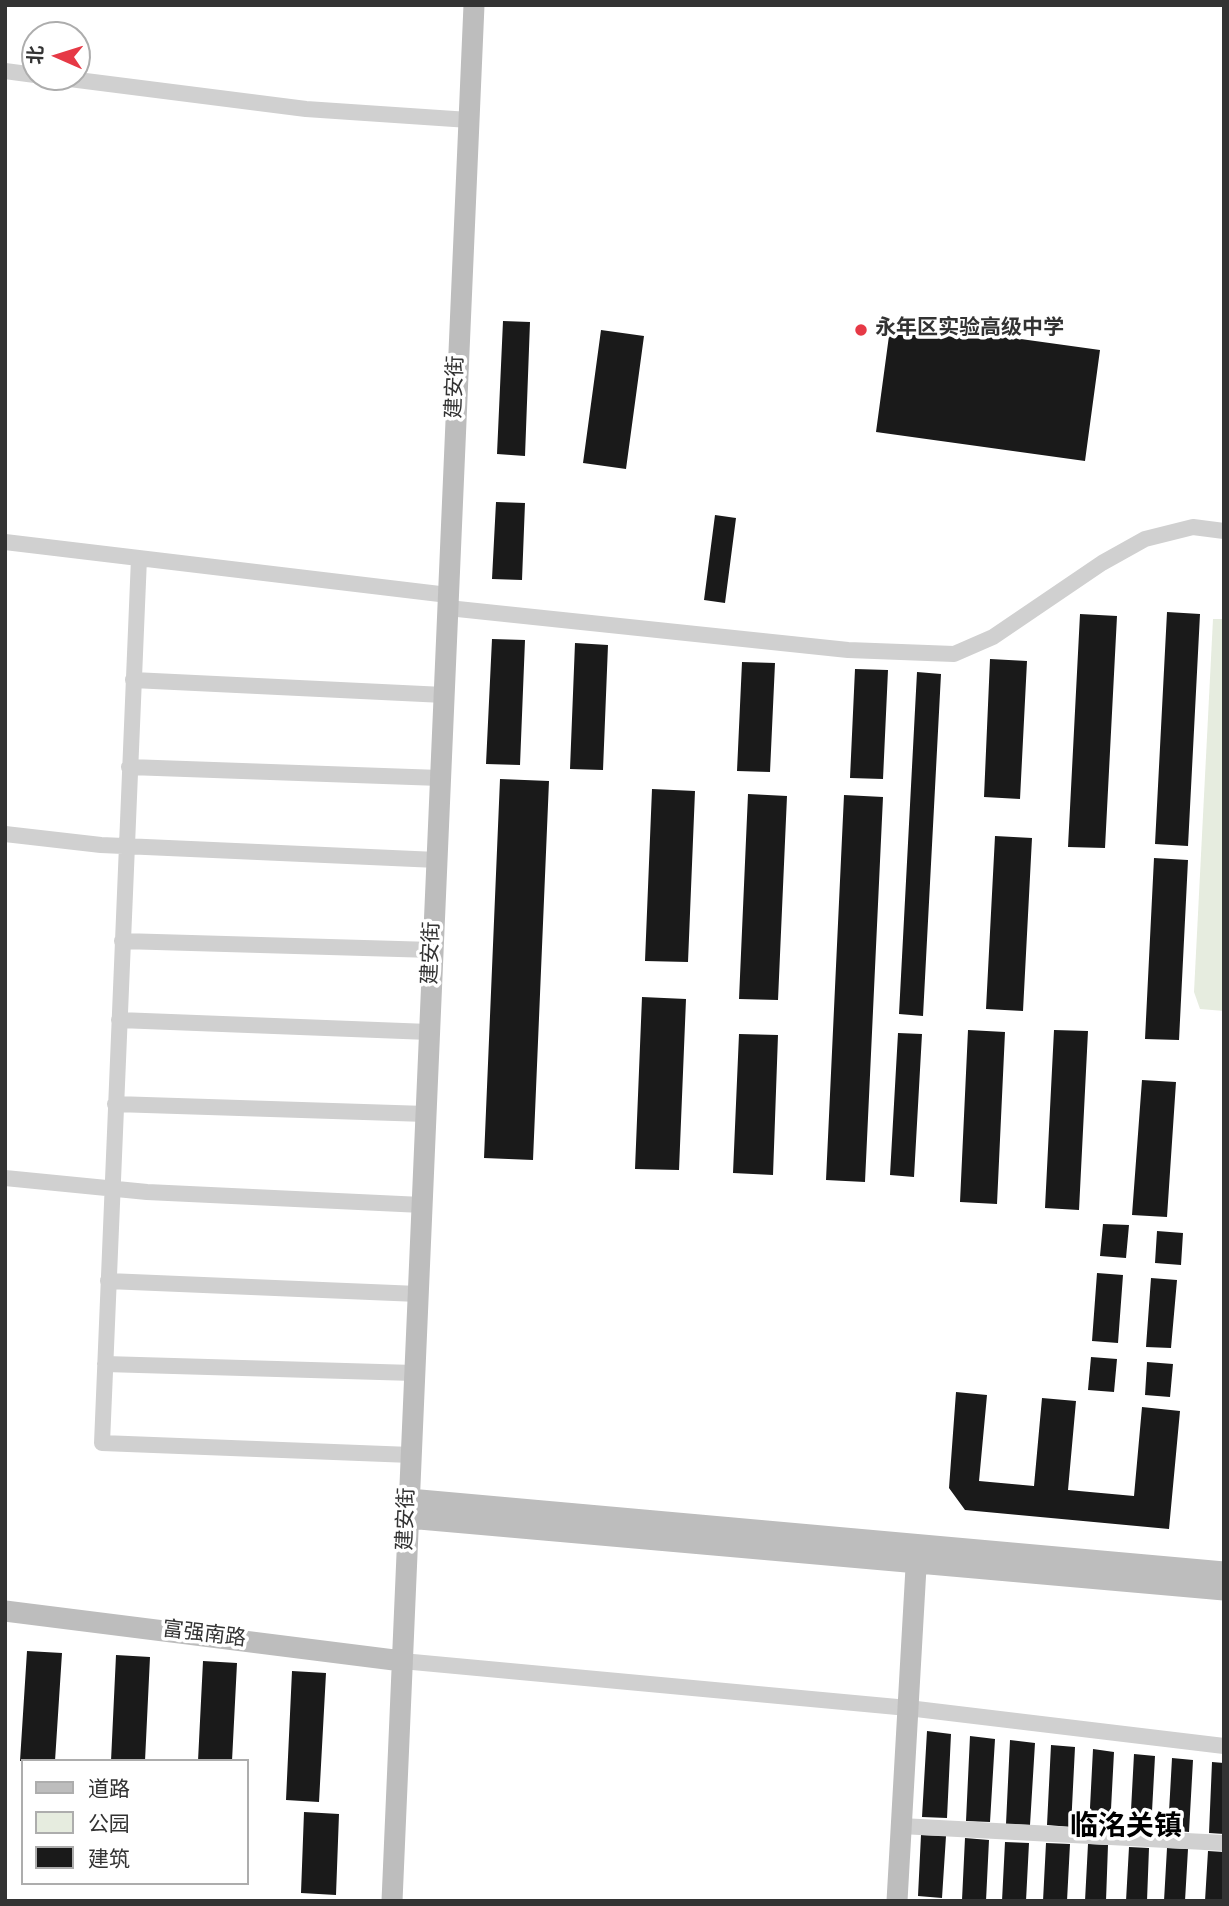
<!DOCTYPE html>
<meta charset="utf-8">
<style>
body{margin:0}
#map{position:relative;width:1229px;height:1906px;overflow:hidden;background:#fff;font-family:Overpass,"Noto Sans SC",sans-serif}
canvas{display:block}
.frame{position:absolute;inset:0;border:7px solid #333;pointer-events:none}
.legend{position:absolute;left:21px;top:1759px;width:228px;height:126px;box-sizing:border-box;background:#fff;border:2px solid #adadad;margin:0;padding:9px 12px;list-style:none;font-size:21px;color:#333}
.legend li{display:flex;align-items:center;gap:14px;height:35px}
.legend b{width:35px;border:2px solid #adadad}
.north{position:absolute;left:21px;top:21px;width:70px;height:70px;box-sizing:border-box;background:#fff;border:2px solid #adadad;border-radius:50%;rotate:273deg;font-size:19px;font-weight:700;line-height:28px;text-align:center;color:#333}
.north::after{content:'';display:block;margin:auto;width:24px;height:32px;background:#e63946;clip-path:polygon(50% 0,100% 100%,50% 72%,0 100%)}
</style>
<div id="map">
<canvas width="1229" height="1906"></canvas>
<div class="frame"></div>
<ul class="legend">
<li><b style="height:9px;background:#bdbdbd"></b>道路</li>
<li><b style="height:19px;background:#e6ecdf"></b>公园</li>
<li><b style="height:19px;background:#1a1a1a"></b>建筑</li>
</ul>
<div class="north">北</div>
</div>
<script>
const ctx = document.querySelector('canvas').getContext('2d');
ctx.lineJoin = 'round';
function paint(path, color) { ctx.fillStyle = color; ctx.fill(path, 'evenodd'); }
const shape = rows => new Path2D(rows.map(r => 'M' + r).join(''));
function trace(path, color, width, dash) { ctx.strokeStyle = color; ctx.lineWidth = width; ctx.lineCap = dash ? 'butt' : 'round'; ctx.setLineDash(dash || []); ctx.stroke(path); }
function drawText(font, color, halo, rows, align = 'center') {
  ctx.font = font + ' Overpass,"Noto Sans SC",sans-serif'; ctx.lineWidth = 7; ctx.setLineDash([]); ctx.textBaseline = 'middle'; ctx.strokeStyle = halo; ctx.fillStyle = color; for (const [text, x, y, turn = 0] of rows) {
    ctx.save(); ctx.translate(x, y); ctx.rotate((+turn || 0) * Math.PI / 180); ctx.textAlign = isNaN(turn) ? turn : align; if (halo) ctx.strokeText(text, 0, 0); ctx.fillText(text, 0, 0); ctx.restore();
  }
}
const green = shape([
 [1213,619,1224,619,1224,1011,1200,1009,1194,992]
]);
const building = shape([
 [503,321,530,322,525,456,497,454],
 [891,321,1100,350,1085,461,876,432],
 [601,330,644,336,626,469,583,463],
 [496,502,525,503,522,580,492,579],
 [715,515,736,518,725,603,704,600],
 [1167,612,1200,614,1188,846,1155,844],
 [1080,614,1117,616,1105,848,1068,847],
 [492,639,525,640,520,765,486,764],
 [575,643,608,645,603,770,570,769],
 [990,659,1027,661,1020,799,984,797],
 [742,662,775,663,770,772,737,771],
 [855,669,888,670,883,779,850,778],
 [917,672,941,674,923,1016,899,1014],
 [500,779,549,781,533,1160,484,1158],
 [652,789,695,791,688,962,645,961],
 [748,794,787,796,778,1000,739,999],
 [844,795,883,797,865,1182,826,1180],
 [995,836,1032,838,1023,1011,986,1009],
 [1154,858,1188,860,1179,1040,1145,1039],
 [642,997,686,999,679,1170,635,1169],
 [968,1030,1005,1032,997,1204,960,1202],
 [1054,1030,1088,1031,1079,1210,1045,1208],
 [898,1033,922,1034,914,1177,890,1175],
 [739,1034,778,1035,773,1175,733,1173],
 [1142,1080,1176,1082,1167,1217,1132,1215],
 [1103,1224,1129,1225,1126,1258,1100,1256],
 [1157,1231,1183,1233,1181,1265,1155,1263],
 [1097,1273,1123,1275,1118,1343,1092,1341],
 [1151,1278,1177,1280,1171,1348,1146,1347],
 [1091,1357,1117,1359,1114,1392,1088,1390],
 [1147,1362,1173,1364,1170,1397,1145,1395],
 [956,1392,987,1395,979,1481,1034,1486,1042,1398,1076,1401,1068,1490,1134,1496,1142,1407,1180,1411,1169,1529,965,1510,949,1488],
 [27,1651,62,1653,55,1761,20,1761],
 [116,1655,150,1657,145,1761,111,1761],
 [203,1661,237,1663,232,1761,198,1761],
 [292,1671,326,1673,319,1802,286,1800],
 [927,1731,951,1734,947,1818,922,1817],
 [970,1736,995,1739,990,1822,966,1821],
 [1010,1740,1035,1743,1030,1825,1006,1824],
 [1051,1745,1075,1747,1071,1827,1047,1825],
 [1093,1749,1114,1752,1110,1828,1089,1827],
 [1134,1754,1155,1756,1151,1830,1130,1829],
 [1172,1758,1193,1760,1189,1832,1168,1830],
 [1212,1762,1224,1763,1224,1834,1209,1833],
 [304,1812,339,1814,336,1895,301,1893],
 [921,1835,946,1836,942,1898,918,1896],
 [965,1838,989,1840,986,1901,962,1900],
 [1005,1842,1029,1843,1026,1901,1002,1901],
 [1046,1843,1070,1844,1067,1901,1043,1901],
 [1088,1844,1108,1845,1106,1901,1085,1901],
 [1129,1847,1149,1848,1147,1901,1126,1901],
 [1167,1848,1188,1849,1185,1901,1164,1901],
 [1208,1851,1224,1852,1224,1901,1205,1901]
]);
const street = shape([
 [5,71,35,75],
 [54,77,306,109,469,120],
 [5,542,448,595],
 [139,558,102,1443,411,1455],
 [448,608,848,650,954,654,993,637,1102,563,1145,539,1193,527,1224,531],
 [133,680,444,695],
 [129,767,440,778],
 [5,834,101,845,437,860],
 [122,941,433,950],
 [119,1020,429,1032],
 [115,1104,426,1114],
 [5,1178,147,1192,422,1205],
 [108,1281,418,1294],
 [105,1364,414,1373],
 [402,1661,908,1708,1224,1746],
 [901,1826,1224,1843]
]);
const secondary = shape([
 [409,1499,1224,1572],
 [408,1518,1224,1590],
 [5,1611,402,1661],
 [392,1901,474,5],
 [897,1901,917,1550]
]);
const markers = [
 [861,330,7,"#e63946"]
];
const poiNames = [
 ["永年区实验高级中学",875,330]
];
const streetNames = [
 ["建安街",457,387,-88],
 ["建安街",433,953,-88],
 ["建安街",408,1519,-88],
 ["富强南路",204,1636,7]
];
const districtNames = [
 ["临洺关镇",1126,1829]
];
paint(green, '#e6ecdf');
paint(building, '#1a1a1a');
trace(street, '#d0d0d0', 16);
trace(secondary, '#bdbdbd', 21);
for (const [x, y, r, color] of markers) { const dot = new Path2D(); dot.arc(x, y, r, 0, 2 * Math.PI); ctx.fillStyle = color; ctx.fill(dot); trace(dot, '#fff', 2.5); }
drawText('bold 21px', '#333', '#fff', poiNames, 'left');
drawText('21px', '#333', '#fff', streetNames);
drawText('bold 28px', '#000', '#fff', districtNames);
</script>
